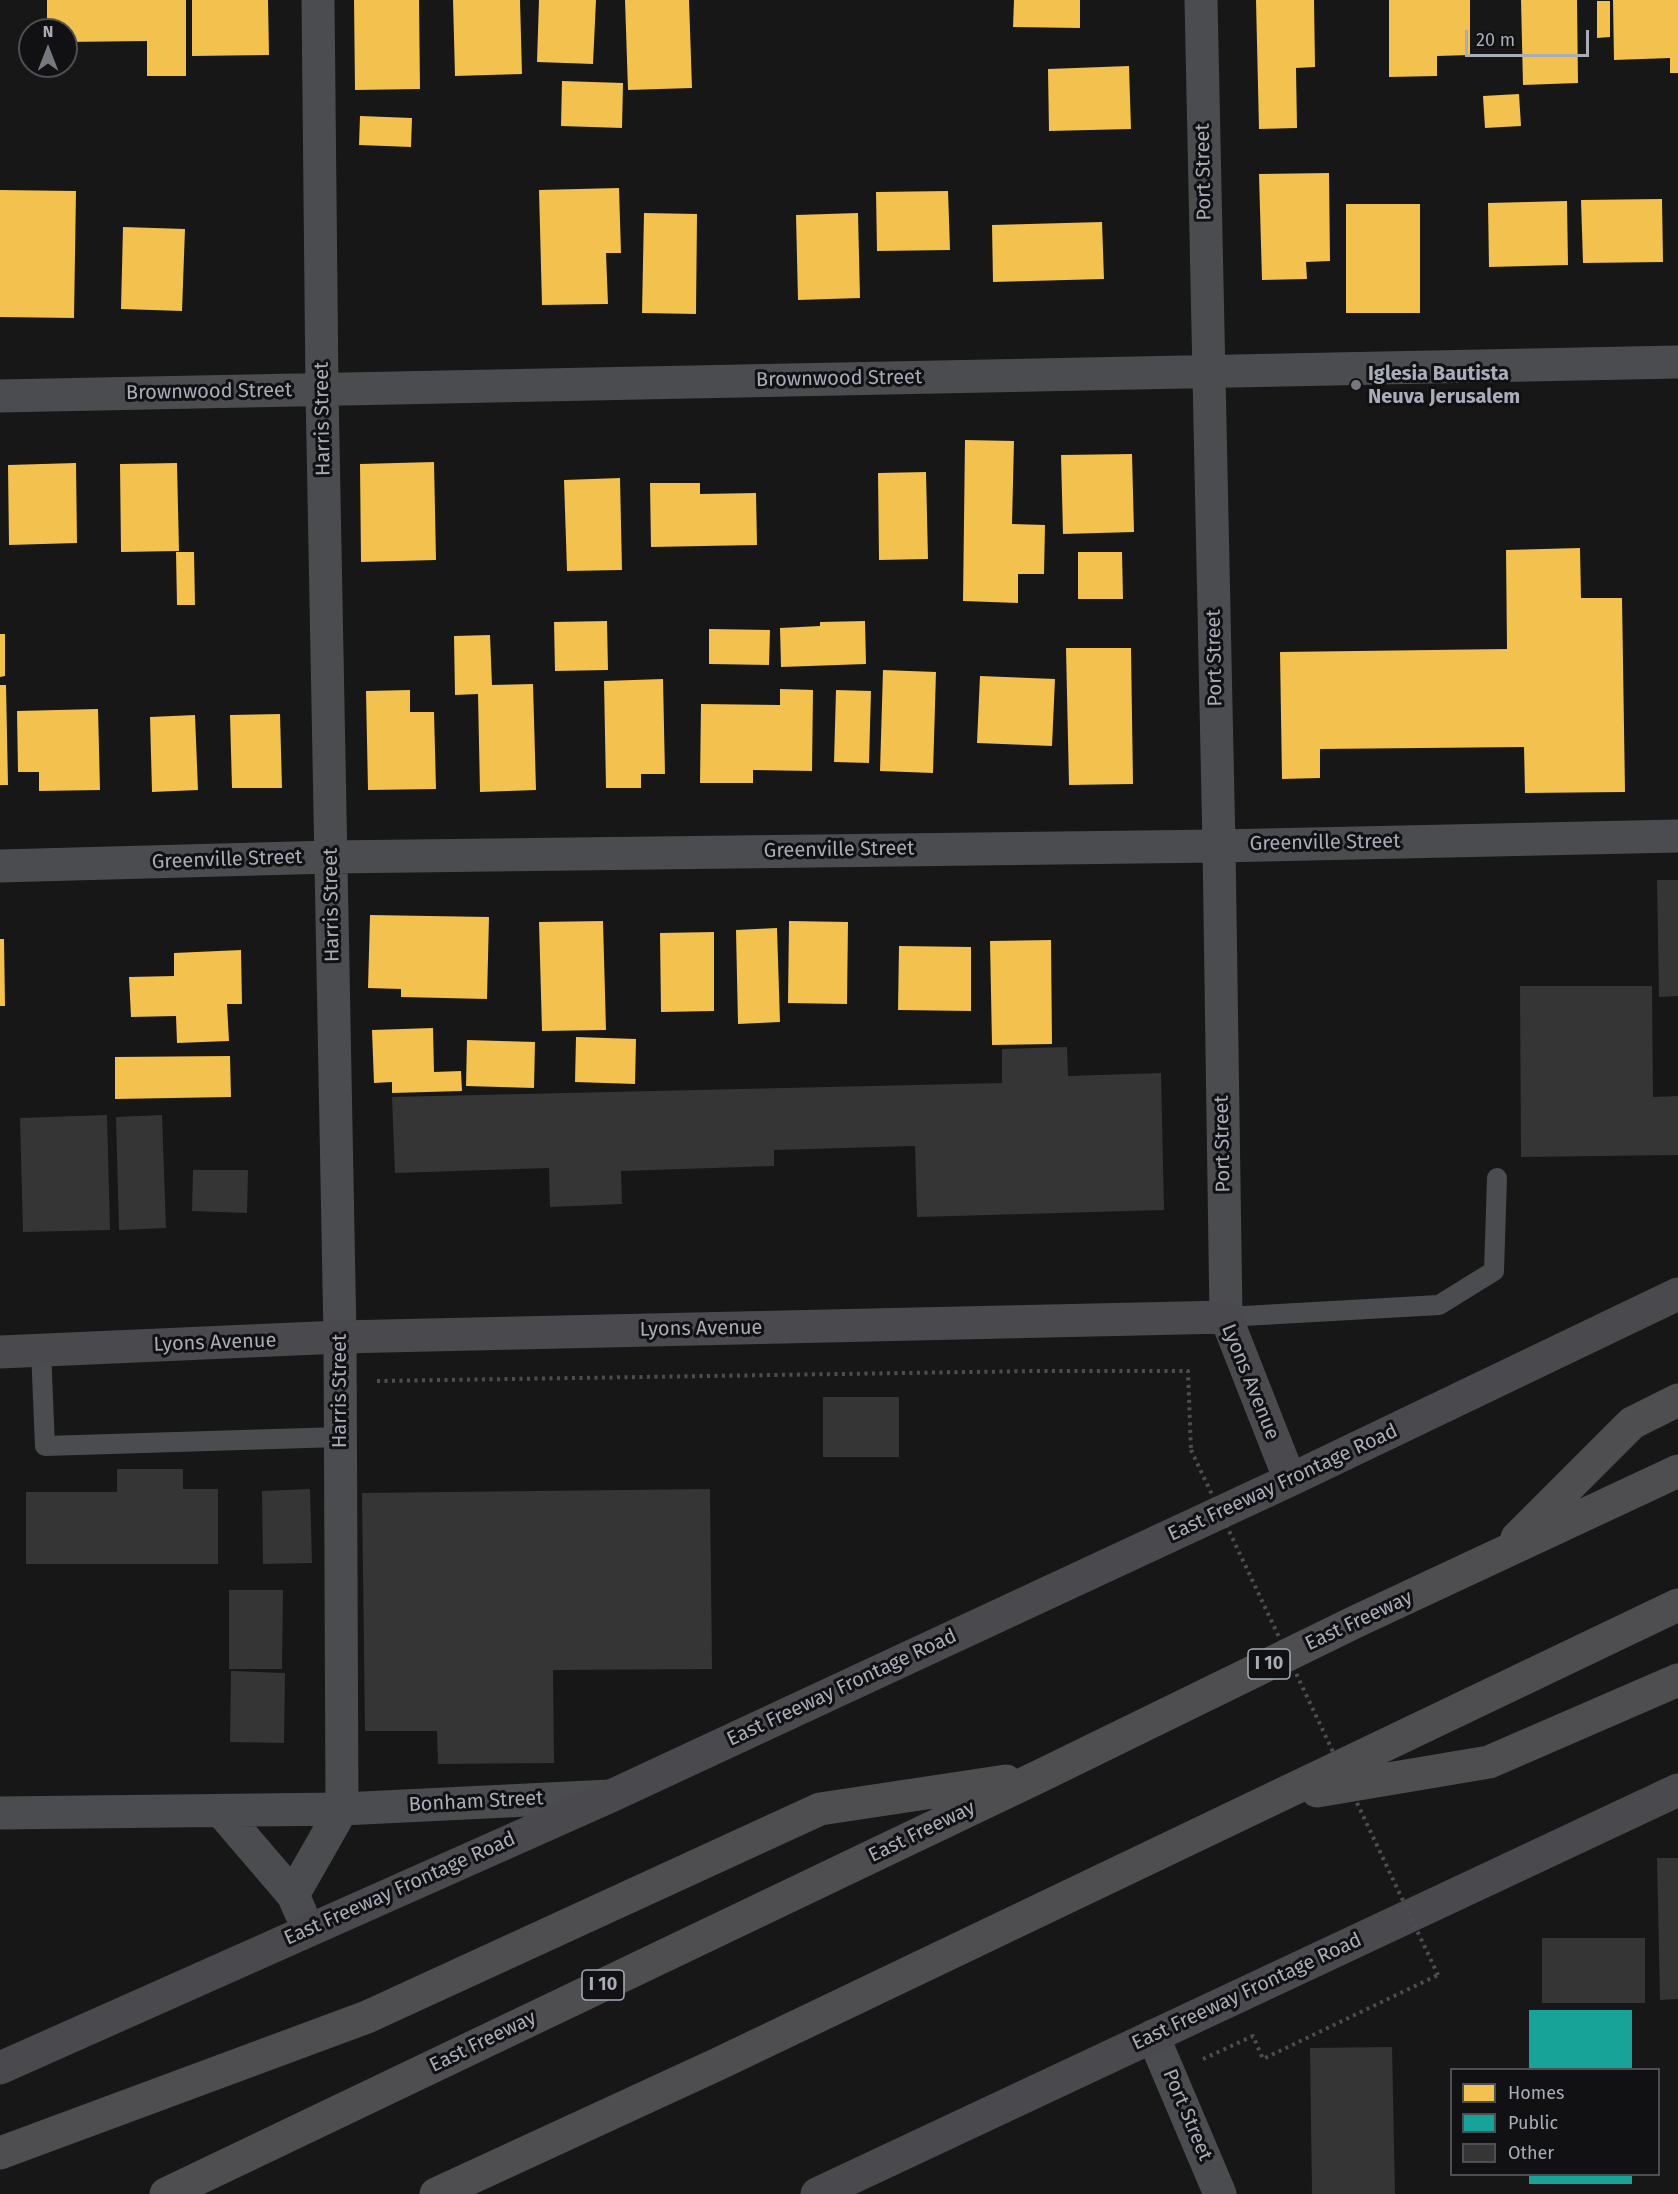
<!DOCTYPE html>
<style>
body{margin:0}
#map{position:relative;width:1678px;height:2194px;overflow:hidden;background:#171717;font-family:"Fira Sans",sans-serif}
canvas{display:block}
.legend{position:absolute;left:1450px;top:2068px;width:210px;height:108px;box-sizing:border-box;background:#111113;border:2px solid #4d4f55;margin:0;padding:8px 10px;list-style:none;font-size:18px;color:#a8adb8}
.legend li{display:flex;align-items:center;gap:12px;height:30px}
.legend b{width:30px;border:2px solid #4d4f55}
.north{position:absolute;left:18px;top:18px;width:60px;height:60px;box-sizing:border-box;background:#111113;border:2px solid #4d4f55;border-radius:50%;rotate:0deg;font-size:16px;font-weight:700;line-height:24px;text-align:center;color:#a8adb8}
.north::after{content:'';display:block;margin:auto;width:21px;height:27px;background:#757880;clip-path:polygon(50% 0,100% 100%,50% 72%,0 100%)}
.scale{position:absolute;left:1465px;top:30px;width:124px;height:27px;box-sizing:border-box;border:3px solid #a8adb8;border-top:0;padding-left:8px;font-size:18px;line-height:21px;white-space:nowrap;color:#a8adb8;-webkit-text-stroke:4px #111113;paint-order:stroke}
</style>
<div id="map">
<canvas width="1678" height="2194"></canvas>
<ul class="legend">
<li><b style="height:16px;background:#f2c14e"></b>Homes</li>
<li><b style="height:16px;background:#17a398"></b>Public</li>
<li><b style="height:16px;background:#353536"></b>Other</li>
</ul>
<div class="north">N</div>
<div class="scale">20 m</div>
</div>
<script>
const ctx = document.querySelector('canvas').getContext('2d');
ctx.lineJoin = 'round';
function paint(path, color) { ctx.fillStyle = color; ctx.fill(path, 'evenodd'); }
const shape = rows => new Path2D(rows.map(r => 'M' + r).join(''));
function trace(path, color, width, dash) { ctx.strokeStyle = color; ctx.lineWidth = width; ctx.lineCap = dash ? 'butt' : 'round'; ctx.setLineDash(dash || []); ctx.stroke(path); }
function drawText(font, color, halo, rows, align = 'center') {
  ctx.font = font + ' "Fira Sans",sans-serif'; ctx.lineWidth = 6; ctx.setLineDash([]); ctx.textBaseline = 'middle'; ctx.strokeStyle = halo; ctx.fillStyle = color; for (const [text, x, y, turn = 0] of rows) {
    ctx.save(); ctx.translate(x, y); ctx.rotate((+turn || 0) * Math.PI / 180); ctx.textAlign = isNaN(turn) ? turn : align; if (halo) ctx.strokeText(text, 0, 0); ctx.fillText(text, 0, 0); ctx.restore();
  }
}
const homes = shape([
 [47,0,186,0,186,76,147,76,147,41,66,42,66,30,47,30],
 [192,0,268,0,269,55,192,56],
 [354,0,419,0,420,89,355,90],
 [453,0,520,0,522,74,455,76],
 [539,0,596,0,593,64,537,62],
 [625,0,689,0,692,88,628,90],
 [1014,0,1080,0,1080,28,1013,27],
 [1256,0,1314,0,1315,67,1296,68,1297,128,1259,129],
 [1389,0,1470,0,1470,55,1437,56,1437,76,1389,77],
 [1521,0,1577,0,1578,83,1523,85],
 [1613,0,1678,0,1678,73,1670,73,1670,58,1614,60],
 [1597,1,1610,1,1610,37,1597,38],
 [1129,66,1131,129,1049,131,1048,69],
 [562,81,623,83,622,128,561,126],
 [1519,94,1521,126,1485,128,1483,96],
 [360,116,412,118,411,147,359,145],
 [1329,173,1330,261,1306,262,1307,279,1262,280,1259,174],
 [619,188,621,253,606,253,608,304,542,305,539,190],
 [0,190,76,191,74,318,0,317],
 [948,191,950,250,877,251,876,192],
 [1662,199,1663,262,1583,263,1581,200],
 [1567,201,1568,265,1489,267,1488,203],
 [1346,204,1420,204,1420,313,1346,313],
 [644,213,697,214,696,314,642,313],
 [858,213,860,298,798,300,796,215],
 [1102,222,1104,279,993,282,992,225],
 [123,227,185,229,182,311,121,309],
 [965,440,1014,441,1012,524,1045,525,1044,574,1018,574,1018,603,963,601],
 [1132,454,1134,532,1063,534,1061,455],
 [434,462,436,560,361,562,360,464],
 [76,463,77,543,9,545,8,465],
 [177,463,179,551,121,552,120,464],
 [926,472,928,559,879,560,878,473],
 [620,478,622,570,567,571,564,480],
 [650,483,700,483,700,494,756,493,757,545,651,547],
 [1580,548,1581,598,1622,598,1625,792,1525,793,1524,747,1320,749,1320,778,1282,779,1280,652,1507,649,1506,550],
 [176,552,194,552,195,605,177,605],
 [1078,552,1122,552,1123,599,1078,599],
 [607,621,608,670,555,671,554,622],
 [865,621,866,664,781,667,780,628,820,626,820,622],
 [709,629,770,630,769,665,709,664],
 [0,634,5,634,5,676,0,677],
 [490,635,492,685,533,684,536,790,480,792,478,694,455,695,454,636],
 [1066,648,1131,648,1133,784,1069,785],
 [883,670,936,672,933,773,880,771],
 [980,676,1055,679,1052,746,977,743],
 [663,679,665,774,641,774,641,788,606,788,604,681],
 [0,685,6,685,8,785,0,785],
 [780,689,813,690,812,771,753,770,753,783,700,783,701,704,780,705],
 [410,690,410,712,434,712,436,789,368,790,366,691],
 [836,690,871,691,869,763,834,762],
 [98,709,100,790,39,791,39,772,18,772,17,711],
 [280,714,282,788,232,788,230,715],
 [195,715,198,790,152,792,150,717],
 [370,915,489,917,487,999,401,997,401,989,368,988],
 [603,921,606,1030,542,1031,539,922],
 [789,921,848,922,847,1004,788,1003],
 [777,928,780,1022,738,1024,736,930],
 [714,932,714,1011,661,1012,660,933],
 [0,939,4,939,5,1006,0,1006],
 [1051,940,1052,1044,992,1045,990,941],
 [899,946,971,947,971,1011,898,1010],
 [241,950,242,1004,227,1004,229,1041,177,1043,176,1016,131,1017,129,977,174,976,174,953],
 [433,1028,434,1072,461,1071,462,1091,392,1093,392,1082,374,1083,372,1030],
 [576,1037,636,1039,635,1084,575,1082],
 [467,1040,535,1042,534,1088,466,1086],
 [230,1056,231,1097,115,1099,115,1057]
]);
const public = shape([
 [1529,2010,1632,2010,1632,2070,1529,2070],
 [1529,2174,1632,2174,1632,2184,1529,2184]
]);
const building = shape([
 [1657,880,1678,880,1678,996,1659,997],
 [1520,986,1652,986,1653,1097,1678,1096,1678,1155,1521,1157],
 [1067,1047,1068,1076,1161,1073,1164,1210,917,1217,915,1146,774,1150,774,1166,621,1171,622,1204,550,1207,549,1168,395,1173,392,1097,1002,1083,1002,1049],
 [107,1115,110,1230,23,1232,20,1118],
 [162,1115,166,1228,119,1230,116,1117],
 [193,1170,248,1170,247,1213,192,1211],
 [823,1397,899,1397,899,1457,823,1457],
 [117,1469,183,1469,183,1489,218,1489,218,1564,26,1564,26,1492,117,1492],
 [310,1489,312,1563,263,1564,262,1491],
 [710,1489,712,1669,553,1670,554,1763,438,1764,437,1731,365,1731,362,1493],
 [229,1590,283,1590,282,1669,229,1669],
 [231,1671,285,1673,284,1743,230,1742],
 [1657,1858,1678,1858,1678,1999,1660,2000],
 [1542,1938,1645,1938,1645,2003,1542,2003],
 [1392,2047,1395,2194,1312,2194,1310,2048]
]);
const path = shape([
 [377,1381,1037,1371,1188,1371,1191,1450],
 [1203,2059,1253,2036,1263,2059,1438,1975]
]);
const lane = shape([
 [1226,1317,1439,1305,1494,1271,1497,1178],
 [41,1350,45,1446,340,1437]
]);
const street = shape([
 [1201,0,1219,846,1226,1317],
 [0,396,1678,362],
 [0,866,331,857,1219,846,1678,836],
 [221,1811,293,1895,301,1913],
 [0,1813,342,1809,610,1796],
 [293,1895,342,1809,340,1337,322,390,318,0],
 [1153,2036,1220,2194]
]);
const secondary = shape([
 [0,1352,340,1337,1226,1317,1290,1480],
 [0,2068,611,1796,1290,1480,1678,1294],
 [817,2194,1678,1790]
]);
const highway = shape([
 [1517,1538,1632,1423,1678,1400],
 [1317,1791,1489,1762,1678,1680],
 [0,2153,367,2017,820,1809,1006,1781],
 [166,2194,1040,1776,1357,1621,1678,1471],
 [436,2194,718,2064,1678,1605]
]);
const pathBridge = shape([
 [1191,1450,1438,1975]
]);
const markers = [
 [1356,385,6,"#757880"]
];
const shields = [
 [1269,1664,42],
 [603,1985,42]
];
const shieldNames = [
 ["I 10",1269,1664],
 ["I 10",603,1985]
];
const streetNames = [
 ["Port Street",1204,172,-91],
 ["Brownwood Street",839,379,-1],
 ["Brownwood Street",209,392,-1],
 ["Harris Street",323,419,-91],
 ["Port Street",1215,658,-91],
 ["Greenville Street",1325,843,-1],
 ["Greenville Street",839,850,-1],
 ["Greenville Street",227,860,-2],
 ["Harris Street",332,905,-91],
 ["Port Street",1223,1144,-91],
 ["Lyons Avenue",701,1329,-1],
 ["Lyons Avenue",215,1343,-2],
 ["Lyons Avenue",1250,1382,68],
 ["Harris Street",340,1391,-90],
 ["East Freeway Frontage Road",1283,1483,-25],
 ["East Freeway",1359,1621,-25],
 ["East Freeway Frontage Road",842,1688,-25],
 ["Bonham Street",476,1802,-3],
 ["East Freeway",922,1832,-26],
 ["East Freeway Frontage Road",400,1889,-24],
 ["East Freeway Frontage Road",1247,1992,-25],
 ["East Freeway",483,2042,-26],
 ["Port Street",1187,2115,67]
];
const poiNames = [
 ["Iglesia Bautista",1368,374],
 ["Neuva Jerusalem",1368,397]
];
paint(homes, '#f2c14e');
paint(public, '#17a398');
paint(building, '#353536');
trace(path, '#4d4e52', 4, [3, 4.5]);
trace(lane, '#4b4c50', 20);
trace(street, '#4b4c50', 33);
trace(secondary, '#4a4a4e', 33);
trace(highway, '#4e4e51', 33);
trace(pathBridge, '#4d4e52', 4, [3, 4.5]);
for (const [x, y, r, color] of markers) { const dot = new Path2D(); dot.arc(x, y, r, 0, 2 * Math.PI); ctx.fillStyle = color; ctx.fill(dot); trace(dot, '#111113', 2); }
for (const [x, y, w] of shields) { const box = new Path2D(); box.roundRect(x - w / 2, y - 15, w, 30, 4.5); ctx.fillStyle = '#111113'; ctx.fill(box); trace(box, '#a8adb8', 1.5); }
drawText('bold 18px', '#a8adb8', null, shieldNames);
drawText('20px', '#a8adb8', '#111113', streetNames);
drawText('bold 20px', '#a8adb8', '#111113', poiNames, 'left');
</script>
